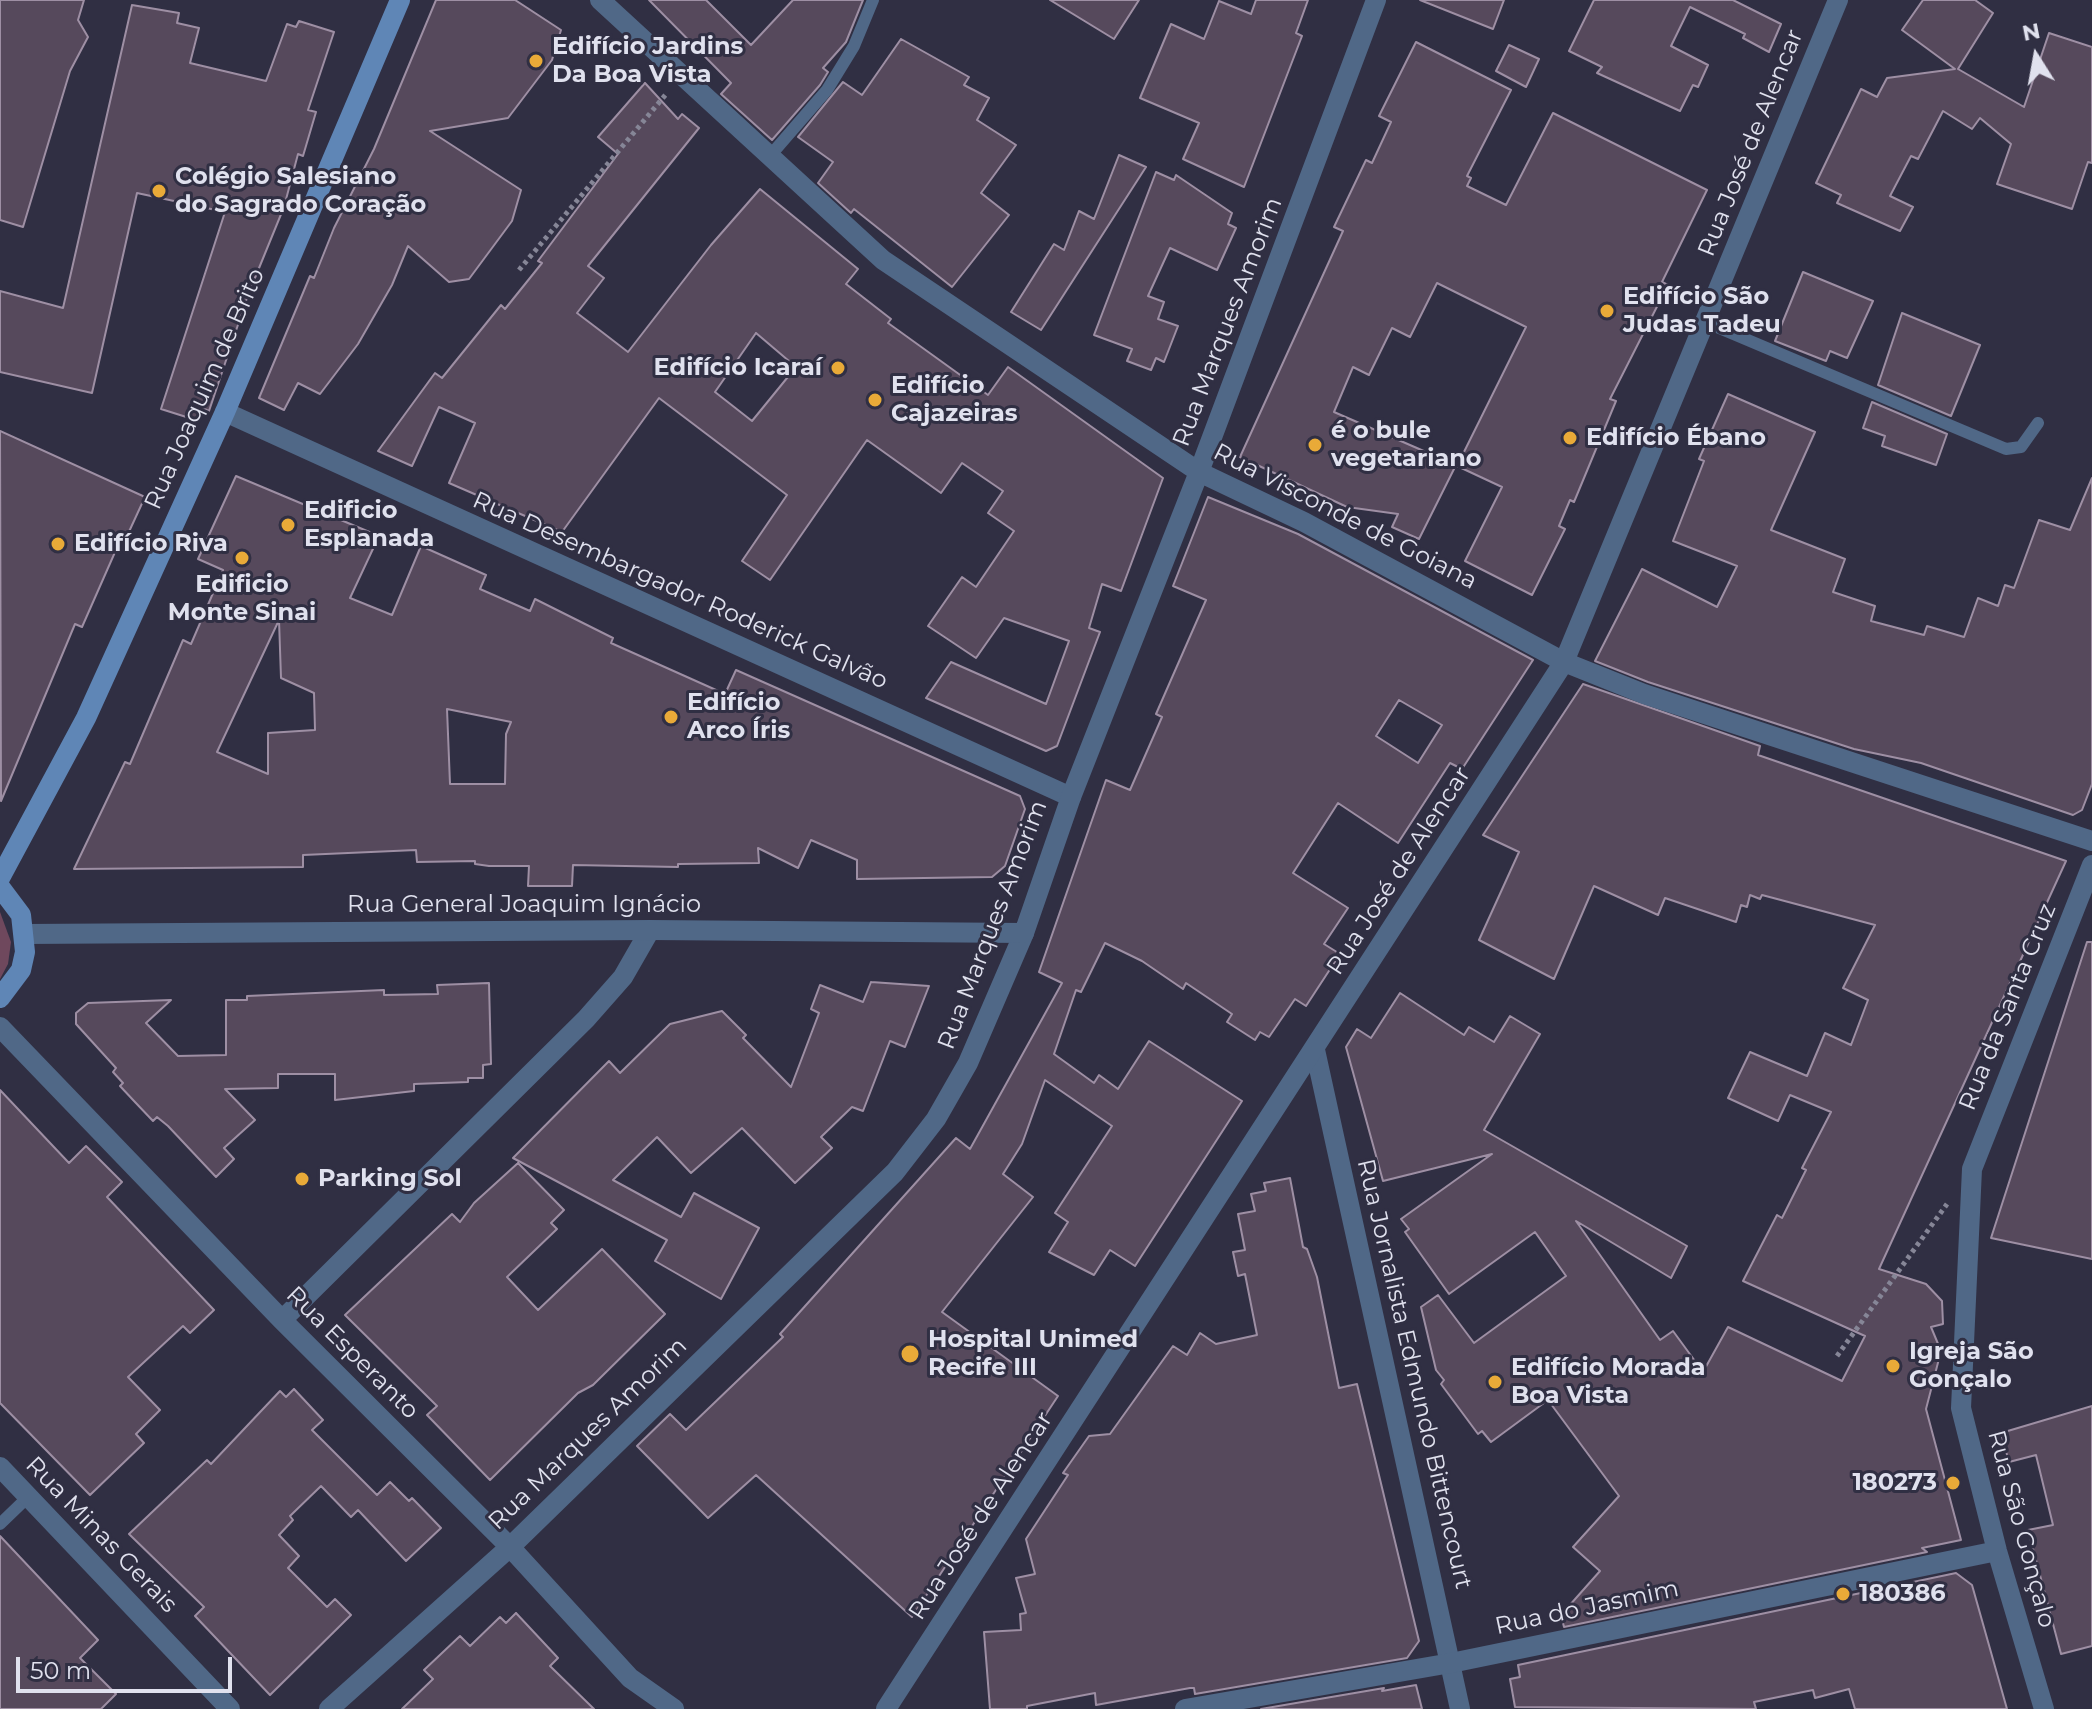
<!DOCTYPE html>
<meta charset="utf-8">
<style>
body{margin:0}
#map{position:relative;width:2092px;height:1709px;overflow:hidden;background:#302f43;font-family:Montserrat,sans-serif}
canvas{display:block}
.north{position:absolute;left:1996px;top:16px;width:80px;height:80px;-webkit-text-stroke:6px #302f43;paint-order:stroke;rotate:349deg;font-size:22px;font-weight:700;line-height:32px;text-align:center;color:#e0e1ee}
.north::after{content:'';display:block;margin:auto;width:28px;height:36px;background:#e0e1ee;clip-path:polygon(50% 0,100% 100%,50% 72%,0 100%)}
.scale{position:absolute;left:16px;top:1657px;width:216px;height:36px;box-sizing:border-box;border:4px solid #e0e1ee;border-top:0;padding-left:10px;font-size:24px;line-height:28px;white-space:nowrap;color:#e0e1ee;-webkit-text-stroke:6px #302f43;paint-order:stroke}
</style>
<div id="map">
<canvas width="2092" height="1709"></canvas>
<div class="north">N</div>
<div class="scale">50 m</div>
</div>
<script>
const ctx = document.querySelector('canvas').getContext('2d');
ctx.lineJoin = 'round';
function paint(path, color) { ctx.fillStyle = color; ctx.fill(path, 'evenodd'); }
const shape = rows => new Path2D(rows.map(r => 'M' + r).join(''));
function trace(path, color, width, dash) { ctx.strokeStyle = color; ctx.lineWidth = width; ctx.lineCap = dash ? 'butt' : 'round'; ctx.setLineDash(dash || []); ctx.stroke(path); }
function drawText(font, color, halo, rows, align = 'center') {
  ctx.font = font + ' Montserrat,sans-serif'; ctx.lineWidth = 6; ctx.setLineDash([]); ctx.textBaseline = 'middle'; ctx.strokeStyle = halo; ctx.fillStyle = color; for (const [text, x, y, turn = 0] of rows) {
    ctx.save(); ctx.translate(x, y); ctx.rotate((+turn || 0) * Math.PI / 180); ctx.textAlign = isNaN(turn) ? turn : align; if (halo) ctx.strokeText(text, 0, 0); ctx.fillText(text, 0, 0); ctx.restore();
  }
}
const green = shape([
 [0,912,11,942,8,964,0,979]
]);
const building = shape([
 [0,0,84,0,78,20,88,37,70,71,23,227,0,220,0,0],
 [436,0,515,0,561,30,552,60,508,118,430,131,521,190,512,221,469,279,449,282,408,246,392,285,358,344,320,394,298,383,284,410,259,398,310,276,314,278,334,228,374,149,436,0],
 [649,0,706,0,751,45,793,0,863,0,846,42,823,68,828,72,820,85,772,140,721,94,731,83,649,0],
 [1050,0,1139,0,1114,39,1050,0],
 [1256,0,1308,0,1296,33,1302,36,1244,187,1183,159,1199,123,1140,98,1171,24,1204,39,1219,1,1251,14,1256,0],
 [1420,0,1504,0,1493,29,1420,0],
 [1594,0,1733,0,1781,24,1769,52,1743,38,1745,34,1690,7,1671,46,1708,65,1698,87,1693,85,1680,111,1597,73,1602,67,1569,51,1594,0],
 [1923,0,1975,0,1993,13,1958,69,2024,107,2049,33,2092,47,2092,163,2088,162,2072,209,1997,184,2011,144,1980,118,1972,129,1943,111,1918,159,1911,156,1890,196,1913,207,1900,231,1837,203,1841,195,1816,183,1861,89,1877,97,1887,78,1955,69,1902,30,1923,0],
 [132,5,179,13,177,23,199,28,190,63,266,81,287,24,296,27,299,21,334,32,308,110,316,112,303,156,298,154,284,207,248,295,209,411,202,408,199,421,161,409,225,212,137,193,92,393,0,372,0,291,63,308,132,5],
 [901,39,969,77,964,85,989,98,977,120,1016,145,981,193,1009,215,952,287,854,209,851,213,818,183,833,162,798,137,843,82,862,95,901,39],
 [1416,42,1511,90,1467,176,1471,178,1467,186,1506,205,1553,113,1707,190,1662,282,1668,285,1610,399,1616,401,1574,502,1570,500,1559,526,1565,529,1532,595,1465,561,1502,487,1457,466,1526,327,1437,283,1410,337,1392,328,1369,375,1353,367,1334,412,1456,465,1419,539,1392,527,1398,514,1347,507,1240,457,1343,231,1334,227,1366,160,1372,163,1391,122,1379,116,1416,42],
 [1509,45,1539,59,1526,87,1496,71,1509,45],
 [645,83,678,119,682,114,699,128,588,266,604,278,577,313,602,332,628,352,711,245,760,189,858,269,846,284,891,319,888,323,988,395,1008,367,1163,478,1121,591,1102,584,1089,628,1100,632,1057,746,1046,751,926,698,951,662,1046,704,1069,641,1004,618,976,658,928,626,962,577,976,587,1014,531,988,513,1003,491,962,463,941,493,867,440,770,580,742,561,787,495,659,398,562,532,449,483,475,423,439,407,412,466,378,451,435,373,442,378,501,305,505,309,542,263,538,261,618,154,598,137,645,83],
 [756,333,796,367,752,421,715,392,756,333],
 [1119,155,1146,167,1041,330,1011,312,1054,244,1064,250,1079,211,1094,219,1119,155],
 [1156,172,1174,180,1176,175,1232,213,1228,224,1236,228,1217,270,1170,248,1148,296,1164,302,1158,319,1178,326,1164,362,1156,358,1151,370,1127,361,1132,349,1094,335,1156,172],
 [1803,272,1873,301,1847,358,1830,351,1826,361,1775,341,1803,272],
 [1902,313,1980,345,1951,416,1878,385,1902,313],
 [1728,394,1815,432,1771,530,1845,559,1833,592,1875,606,1871,621,1924,635,1927,626,1964,637,1978,598,1998,606,2005,585,2014,588,2039,520,2070,530,2092,478,2092,784,2082,810,2073,815,1921,763,1854,749,1648,682,1595,661,1642,569,1717,607,1737,566,1673,541,1704,461,1699,459,1728,394],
 [1872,402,1947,434,1936,465,1882,446,1885,436,1863,428,1872,402],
 [0,431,145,497,127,536,123,534,82,627,75,624,1,801,0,431],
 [236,476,379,536,350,598,392,615,421,546,486,575,480,589,530,611,535,599,613,638,611,643,725,694,736,670,1020,796,1025,809,1005,866,992,877,857,879,857,860,811,840,798,868,758,848,759,863,678,864,678,867,573,865,572,886,528,886,529,866,489,866,475,864,475,861,417,862,416,850,303,855,303,867,74,869,125,762,130,764,183,640,191,644,223,570,198,559,236,476],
 [279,620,281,678,314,693,315,730,268,733,268,774,217,752,279,620],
 [447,709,511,722,506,734,505,784,450,784,447,709],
 [1208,497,1298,534,1533,660,1462,769,1450,763,1398,843,1338,803,1293,873,1348,908,1324,944,1340,954,1306,1006,1295,999,1269,1037,1260,1032,1255,1040,1227,1022,1232,1014,1186,983,1183,989,1142,961,1105,943,1081,992,1076,990,1054,1054,1094,1083,1099,1075,1118,1089,1149,1041,1242,1101,1135,1266,1110,1250,1094,1275,1049,1252,1068,1222,1055,1213,1112,1126,1045,1080,1022,1144,1003,1174,1033,1197,942,1312,1058,1396,912,1617,756,1475,708,1518,637,1446,670,1414,686,1430,783,1337,780,1334,956,1138,970,1149,1062,983,1039,972,1106,780,1130,790,1162,717,1156,714,1206,600,1173,586,1208,497],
 [1399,700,1442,725,1418,763,1376,736,1399,700],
 [1583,684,1760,746,1758,755,2066,861,1879,1269,1926,1284,1942,1301,1943,1324,1931,1327,1941,1351,1926,1409,1961,1540,1922,1548,1927,1552,1564,1627,1561,1615,1600,1571,1573,1547,1619,1496,1548,1400,1491,1442,1482,1431,1478,1434,1441,1384,1444,1380,1436,1370,1421,1307,1438,1295,1474,1343,1566,1276,1535,1232,1449,1294,1405,1232,1409,1229,1401,1219,1492,1154,1383,1181,1346,1047,1357,1029,1371,1038,1400,993,1464,1035,1469,1027,1494,1042,1510,1016,1540,1034,1484,1130,1687,1246,1671,1278,1576,1221,1660,1340,1673,1331,1703,1372,1728,1327,1842,1381,1865,1336,1743,1281,1777,1215,1782,1218,1806,1170,1802,1168,1831,1112,1790,1095,1778,1121,1728,1098,1750,1052,1807,1076,1825,1033,1851,1045,1868,1000,1843,988,1875,925,1762,895,1760,899,1750,895,1747,907,1741,905,1736,922,1665,898,1658,915,1594,886,1554,979,1479,940,1519,852,1483,835,1583,684],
 [2087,942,2092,942,2092,1259,1991,1238,2087,942],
 [871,982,929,986,905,1047,890,1041,863,1111,852,1107,821,1137,832,1148,795,1183,742,1128,691,1173,657,1137,613,1180,681,1217,694,1193,759,1228,721,1299,655,1261,667,1240,513,1158,609,1061,620,1073,670,1024,722,1011,746,1035,743,1038,791,1087,819,1013,811,1009,820,985,863,1002,871,982],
 [489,983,491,1064,483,1065,483,1078,468,1078,468,1082,414,1084,414,1091,335,1100,335,1074,278,1074,278,1088,225,1089,255,1120,224,1148,234,1159,216,1177,168,1126,157,1117,153,1121,134,1101,120,1086,123,1083,113,1072,116,1068,76,1024,76,1013,88,1003,171,1000,146,1023,178,1056,226,1055,226,1000,247,1000,247,996,384,990,384,995,438,994,437,985,489,983],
 [0,1090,69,1163,86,1146,122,1182,107,1197,214,1310,190,1333,183,1326,128,1377,160,1410,136,1434,144,1443,90,1495,0,1403,0,1090],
 [518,1163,564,1210,551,1223,557,1229,507,1277,538,1310,602,1249,665,1314,593,1385,578,1393,490,1480,427,1415,437,1406,345,1315,452,1214,460,1222,474,1203,518,1163],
 [1290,1178,1303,1247,1307,1249,1317,1277,1339,1388,1357,1384,1419,1641,1407,1658,1195,1694,1194,1688,1190,1688,1096,1705,1095,1693,1027,1706,1027,1709,990,1709,984,1632,1021,1630,1020,1614,1026,1613,1016,1578,1035,1574,1026,1539,1068,1475,1063,1473,1089,1436,1110,1434,1173,1346,1187,1355,1200,1333,1216,1344,1257,1335,1245,1274,1238,1276,1233,1252,1245,1250,1238,1214,1255,1211,1251,1194,1266,1191,1264,1183,1290,1178],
 [294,1389,323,1420,312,1430,377,1495,390,1482,409,1501,412,1498,441,1528,406,1561,358,1510,351,1517,321,1486,290,1516,293,1520,279,1535,299,1556,288,1568,327,1607,335,1599,351,1615,270,1695,195,1616,204,1607,129,1534,207,1460,211,1464,280,1391,286,1397,294,1389],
 [2092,1406,2092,1646,2061,1654,2028,1530,2053,1525,2036,1455,2009,1462,2001,1433,2092,1406],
 [0,1536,98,1640,80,1658,116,1694,101,1709,0,1709,0,1536],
 [1956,1573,1972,1585,2007,1709,1855,1709,1849,1689,1815,1698,1813,1690,1754,1702,1756,1709,1515,1707,1510,1679,1520,1677,1518,1665,1956,1573],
 [516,1613,558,1658,550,1666,594,1709,402,1709,433,1679,424,1670,460,1636,470,1646,500,1617,506,1623,516,1613],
 [1416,1685,1422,1709,1261,1709,1384,1688,1382,1691,1416,1685]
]);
const path = shape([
 [519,270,667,93],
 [1837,1356,1947,1204]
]);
const service = shape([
 [769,157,827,90,854,46,873,0],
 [1705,322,2006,449,2021,447,2038,423],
 [0,1524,28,1497]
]);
const minor = shape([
 [225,412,1071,797],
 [0,1027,282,1320,510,1547,630,1678,674,1709],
 [1315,1050,1460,1709],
 [282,1320,586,1019,623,977,650,930],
 [0,1467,230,1709],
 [329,1709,510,1547,895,1172,936,1119,968,1063,1024,933]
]);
const tertiary = shape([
 [600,0,883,260,1199,472,1304,522,1564,662,1644,694,2092,841],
 [25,934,650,930,1024,933,1071,797,1199,472,1376,0],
 [886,1709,1564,662,1838,0],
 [1185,1709,1451,1663,1997,1551],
 [2044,1709,1997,1551,1961,1408,1972,1169,2092,865]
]);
const secondary = shape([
 [0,878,86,718,225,412,400,0],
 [0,887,21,915,25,952,21,970,0,998]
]);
const markers = [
 [536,61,8,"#e9aa38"],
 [159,191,8,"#e9aa38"],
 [1607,311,8,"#e9aa38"],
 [838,368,8,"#e9aa38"],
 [875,400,8,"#e9aa38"],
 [1570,438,8,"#e9aa38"],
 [1315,445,8,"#e9aa38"],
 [288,525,8,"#e9aa38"],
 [58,544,8,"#e9aa38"],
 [242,558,8,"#e9aa38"],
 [671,717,8,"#e9aa38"],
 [302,1179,8,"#e9aa38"],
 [910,1354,10,"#e9aa38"],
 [1893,1366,8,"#e9aa38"],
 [1495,1382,8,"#e9aa38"],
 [1953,1483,8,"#e9aa38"],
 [1843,1594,8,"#e9aa38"]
];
const poiNames = [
 ["Edifício Jardins",552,47],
 ["Da Boa Vista",552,75],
 ["Colégio Salesiano",175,177],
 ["do Sagrado Coração",175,205],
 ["Edifício São",1623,297],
 ["Judas Tadeu",1623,325],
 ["Edifício Icaraí",822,368,"right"],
 ["Edifício",891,386],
 ["Cajazeiras",891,414],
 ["é o bule",1331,431],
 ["vegetariano",1331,459],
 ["Edifício Ébano",1586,438],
 ["Edificio",304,511],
 ["Esplanada",304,539],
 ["Edifício Riva",74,544],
 ["Edificio",242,585,"center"],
 ["Monte Sinai",242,613,"center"],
 ["Edifício",687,703],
 ["Arco Íris",687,731],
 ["Parking Sol",318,1179],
 ["Hospital Unimed",928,1340],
 ["Recife III",928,1368],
 ["Igreja São",1909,1352],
 ["Gonçalo",1909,1380],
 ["Edifício Morada",1511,1368],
 ["Boa Vista",1511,1396],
 ["180273",1937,1483,"right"],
 ["180386",1859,1594]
];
const streetNames = [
 ["Rua José de Alencar",1751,143,-68],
 ["Rua Marques Amorim",1228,322,-69],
 ["Rua Joaquim de Brito",205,389,-66],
 ["Rua Visconde de Goiana",1345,517,27],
 ["Rua Desembargador Roderick Galvão",680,591,24],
 ["Rua José de Alencar",1399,871,-57],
 ["Rua General Joaquim Ignácio",524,905],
 ["Rua Marques Amorim",993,925,-69],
 ["Rua da Santa Cruz",2008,1007,-68],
 ["Rua Esperanto",352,1353,45],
 ["Rua Jornalista Edmundo Bittencourt",1414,1374,77],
 ["Rua Marques Amorim",588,1434,-44],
 ["Rua José de Alencar",981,1516,-57],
 ["Rua São Gonçalo",2021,1529,75],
 ["Rua Minas Gerais",101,1535,46],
 ["Rua do Jasmim",1587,1608,-12]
];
paint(green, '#6f485d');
paint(building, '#56495c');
trace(building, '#9e8fa4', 2);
trace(path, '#868697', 5, [4, 4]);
trace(service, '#506887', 12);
trace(minor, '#506887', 20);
trace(tertiary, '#506887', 20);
trace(secondary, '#5f86b6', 20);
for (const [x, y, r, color] of markers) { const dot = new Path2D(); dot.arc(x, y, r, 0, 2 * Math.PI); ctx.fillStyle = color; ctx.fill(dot); trace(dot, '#302f43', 3); }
drawText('bold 24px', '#e0e1ee', '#302f43', poiNames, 'left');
drawText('24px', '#e0e1ee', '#302f43', streetNames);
</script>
